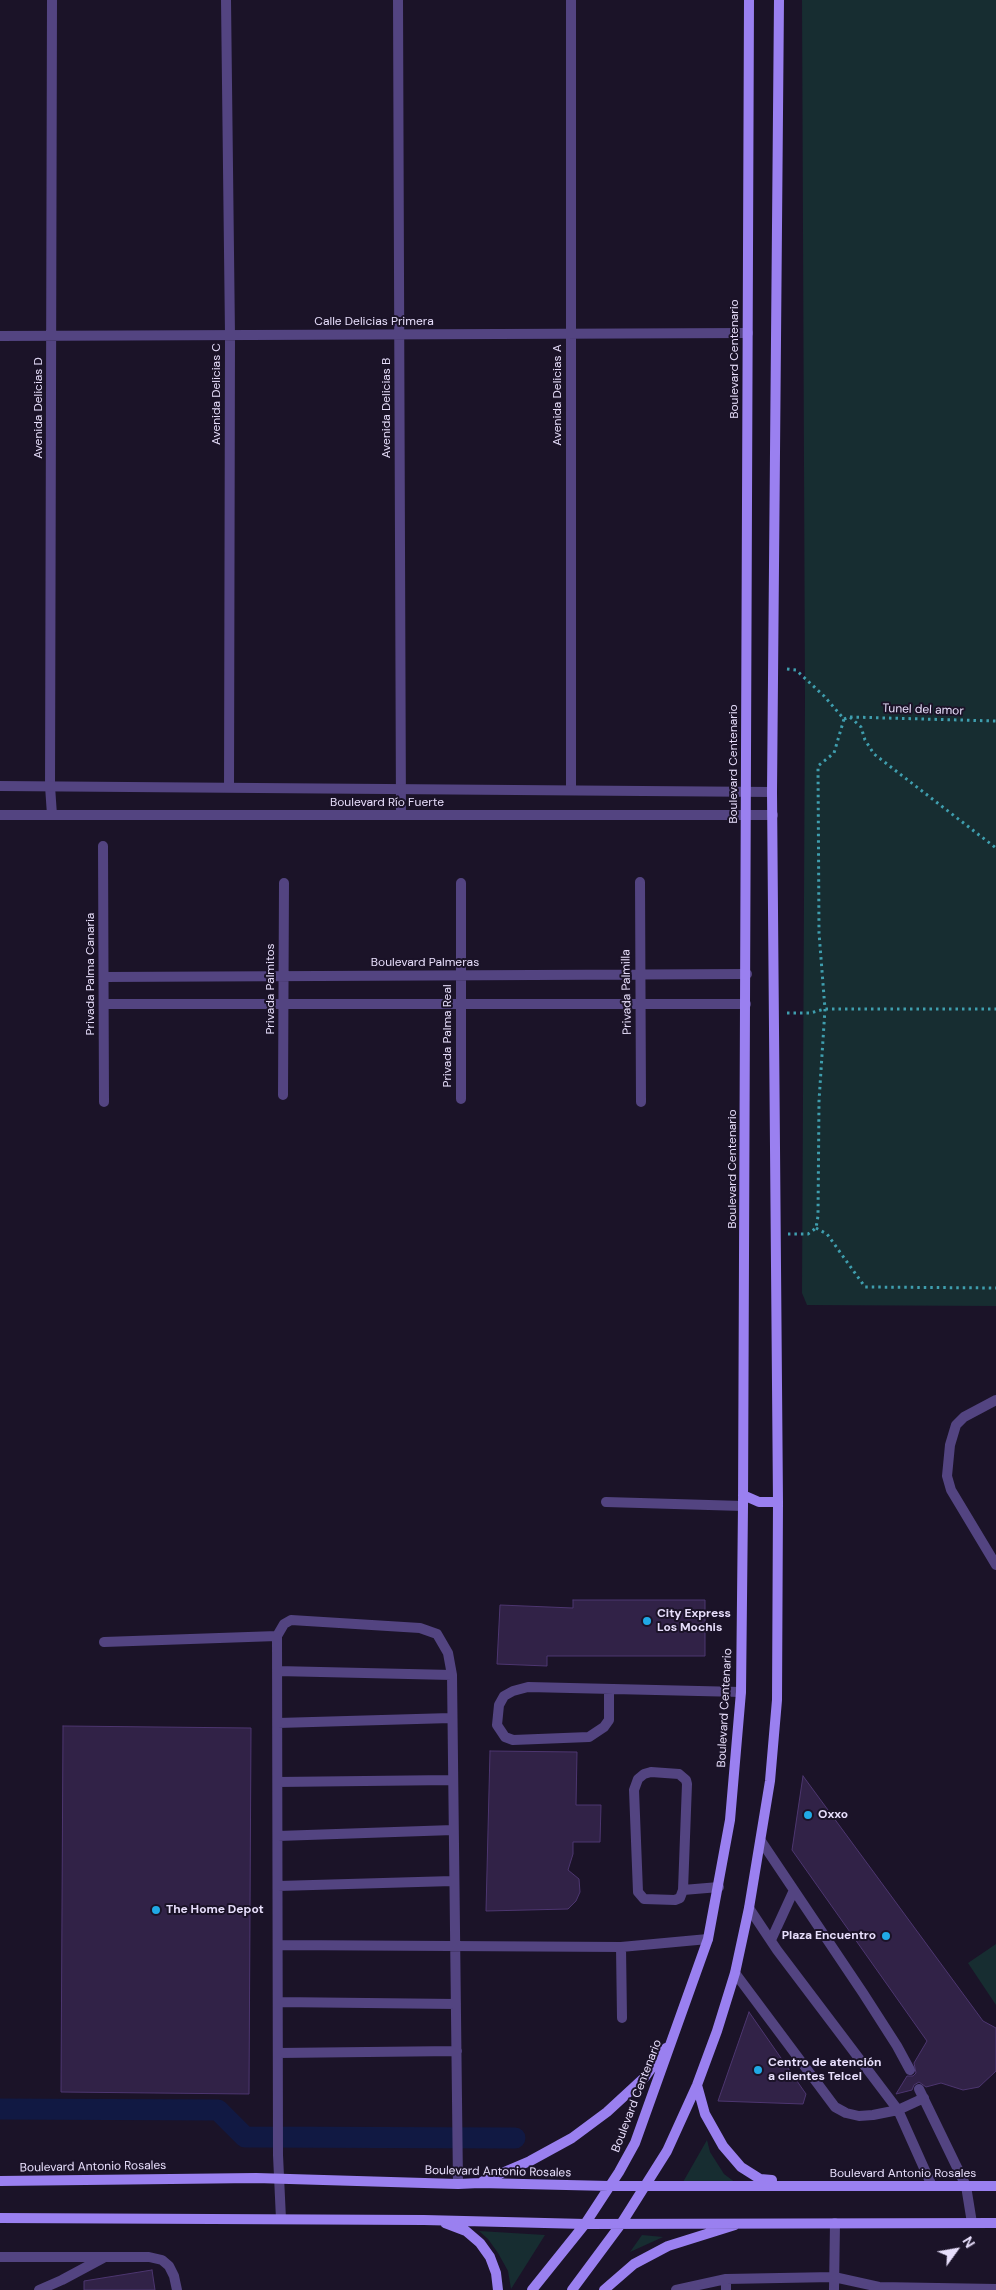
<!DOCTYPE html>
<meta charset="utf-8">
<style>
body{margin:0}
#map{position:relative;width:996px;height:2290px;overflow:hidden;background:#1b1328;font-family:"DM Sans",sans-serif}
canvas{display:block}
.north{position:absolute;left:931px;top:2225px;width:50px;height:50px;-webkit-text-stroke:4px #1b1328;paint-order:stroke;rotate:58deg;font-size:14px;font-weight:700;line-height:20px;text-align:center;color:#e7defb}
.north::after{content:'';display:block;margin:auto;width:18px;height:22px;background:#e7defb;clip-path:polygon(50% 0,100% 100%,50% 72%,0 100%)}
</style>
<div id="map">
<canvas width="996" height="2290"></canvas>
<div class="north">N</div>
</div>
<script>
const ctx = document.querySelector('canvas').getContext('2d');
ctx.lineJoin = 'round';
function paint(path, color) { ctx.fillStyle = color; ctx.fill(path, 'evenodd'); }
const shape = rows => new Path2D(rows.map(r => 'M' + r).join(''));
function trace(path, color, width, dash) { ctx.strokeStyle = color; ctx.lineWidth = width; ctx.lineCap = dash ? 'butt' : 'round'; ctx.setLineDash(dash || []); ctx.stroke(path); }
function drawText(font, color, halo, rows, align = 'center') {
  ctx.font = font + ' "DM Sans",sans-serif'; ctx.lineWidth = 4; ctx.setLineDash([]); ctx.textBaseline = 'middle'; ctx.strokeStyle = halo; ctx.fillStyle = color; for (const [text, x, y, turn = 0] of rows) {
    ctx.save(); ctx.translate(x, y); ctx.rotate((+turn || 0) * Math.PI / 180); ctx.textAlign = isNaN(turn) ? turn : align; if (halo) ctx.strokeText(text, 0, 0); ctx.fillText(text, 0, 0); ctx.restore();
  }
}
const green = shape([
 [802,0,996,0,996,1306,807,1305,802,1293,805,699],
 [996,1944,996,2005,968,1963],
 [707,2140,710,2152,724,2174,736,2183,683,2182],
 [479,2231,545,2235,511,2289,508,2271,498,2253,488,2239],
 [642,2235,663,2237,630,2252]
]);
const canal = shape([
 [0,2109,218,2110,245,2137,515,2138]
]);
const building = shape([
 [573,1600,705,1600,705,1656,547,1656,547,1666,497,1664,500,1605,573,1608,573,1600],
 [63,1726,251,1728,249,2094,61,2092,63,1726],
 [490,1751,577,1752,576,1805,601,1805,600,1842,573,1842,573,1854,568,1870,579,1879,580,1892,576,1901,568,1909,486,1911,490,1751],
 [803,1776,983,2021,996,2028,996,2071,979,2087,963,2090,941,2083,926,2087,919,2082,914,2085,912,2090,896,2094,907,2076,913,2076,916,2073,914,2063,927,2041,792,1850,803,1776],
 [749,2012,806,2094,803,2104,718,2101,749,2012],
 [152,2270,155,2290,84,2290,84,2281,152,2270]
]);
const path = shape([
 [787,669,796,670,824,696,844,719,834,753,818,766,819,933,825,1009,819,1101,818,1216,816,1228,808,1234,788,1234],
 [850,717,996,721],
 [844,719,850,717,861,727,865,740,874,754,996,848],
 [787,1013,810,1013,825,1009,996,1009],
 [816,1228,827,1234,865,1287,996,1288]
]);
const service = shape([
 [606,1502,743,1506],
 [277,1636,284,1624,291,1620,420,1628,437,1634,448,1653,452,1675,458,2184],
 [104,1642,277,1636,278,2155,281,2219],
 [277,1671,452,1675],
 [609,1689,609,1720,604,1727,589,1737,513,1740,505,1737,497,1725,499,1705,504,1696,513,1691,528,1687,741,1692],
 [278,1723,451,1718],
 [651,1772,679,1774,686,1780,687,1784,683,1890,680,1898,675,1900,644,1899,638,1892,634,1790,638,1779,644,1774,651,1772],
 [278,1782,452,1780],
 [278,1836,453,1830],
 [761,1841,863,1993,897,2046,910,2070],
 [278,1886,453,1881],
 [683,1890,719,1887],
 [749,1908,777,1950,898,2110,932,2186],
 [771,1940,794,1890],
 [278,1945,621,1947,708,1939],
 [621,1947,622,2018],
 [735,1973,835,2107,846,2113,859,2116,873,2115,898,2110,924,2098],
 [278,2002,456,2004],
 [278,2053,457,2051],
 [919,2089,966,2186,972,2223],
 [0,2257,149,2257,162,2260,169,2266,174,2276,177,2290],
 [726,2279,726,2290],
 [39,2290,62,2280,103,2258],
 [676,2290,726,2279,834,2277,879,2287,996,2289],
 [834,2290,835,2223]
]);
const minor = shape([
 [52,0,50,786,52,815],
 [226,0,230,335,229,787],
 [398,0,401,815],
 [571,0,571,790],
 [0,336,748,333],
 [103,846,104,1102],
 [640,882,641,1102],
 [461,883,461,1099],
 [104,977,747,974],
 [104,1004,746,1004],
 [283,1095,284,883],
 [996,1400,964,1417,956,1425,950,1445,947,1476,951,1490,996,1565]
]);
const tertiary = shape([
 [0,786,772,792],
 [0,815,773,815]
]);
const secondary = shape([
 [743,1495,759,1502,778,1502],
 [697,2085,705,2114,723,2146,741,2167,760,2179,772,2180],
 [0,2181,256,2178,458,2184,480,2183,609,2186,996,2186],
 [483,2181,530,2161,572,2138,607,2112,645,2077,666,2048],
 [0,2218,424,2220,585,2224,996,2223],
 [445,2223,466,2231,480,2243,490,2257,496,2273,498,2290],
 [532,2290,585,2224,619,2172,635,2143,708,1939,730,1820,741,1692,743,1506,749,0],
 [572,2290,621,2224,667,2151,697,2085,717,2031,735,1973,749,1908,770,1781,777,1700,778,1502,772,792,779,0],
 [604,2290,634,2264,668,2246,735,2225]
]);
const markers = [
 [647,1621,5,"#20a9e5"],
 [808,1815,5,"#20a9e5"],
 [156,1910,5,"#20a9e5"],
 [886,1936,5,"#20a9e5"],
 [758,2070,5,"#20a9e5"]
];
const streetNames = [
 ["Calle Delicias Primera",374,322],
 ["Boulevard Centenario",735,359,-90],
 ["Avenida Delicias C",217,394,-90],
 ["Avenida Delicias A",558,395,-90],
 ["Avenida Delicias D",39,408,-90],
 ["Avenida Delicias B",387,408,-90],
 ["Tunel del amor",923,710,2],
 ["Boulevard Centenario",734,764,-90],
 ["Boulevard Río Fuerte",387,803],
 ["Boulevard Palmeras",425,963],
 ["Privada Palma Canaria",91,974,-90],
 ["Privada Palmitos",271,989,-90],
 ["Privada Palmilla",627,992,-91],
 ["Privada Palma Real",448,1036,-90],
 ["Boulevard Centenario",733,1169,-90],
 ["Boulevard Centenario",725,1708,-87],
 ["Boulevard Centenario",637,2096,-69],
 ["Boulevard Antonio Rosales",93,2167,-1],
 ["Boulevard Antonio Rosales",498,2172,1],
 ["Boulevard Antonio Rosales",903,2174]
];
const poiNames = [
 ["City Express",657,1614],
 ["Los Mochis",657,1628],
 ["Oxxo",818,1815],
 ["The Home Depot",166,1910],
 ["Plaza Encuentro",876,1936,"right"],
 ["Centro de atención",768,2063],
 ["a clientes Telcel",768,2077]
];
paint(green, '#172d31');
trace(canal, '#111943', 21);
paint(building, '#312247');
trace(building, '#4d3670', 1);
trace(path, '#3f9eae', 3, [2.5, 4]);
trace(service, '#534481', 10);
trace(minor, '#534481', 10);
trace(tertiary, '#534481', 10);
trace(secondary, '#9a80f0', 10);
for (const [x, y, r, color] of markers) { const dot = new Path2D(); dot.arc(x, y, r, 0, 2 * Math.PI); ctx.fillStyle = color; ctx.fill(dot); trace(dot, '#1b1328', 2); }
drawText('12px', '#e7defb', '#1b1328', streetNames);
drawText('bold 12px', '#e7defb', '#1b1328', poiNames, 'left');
</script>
